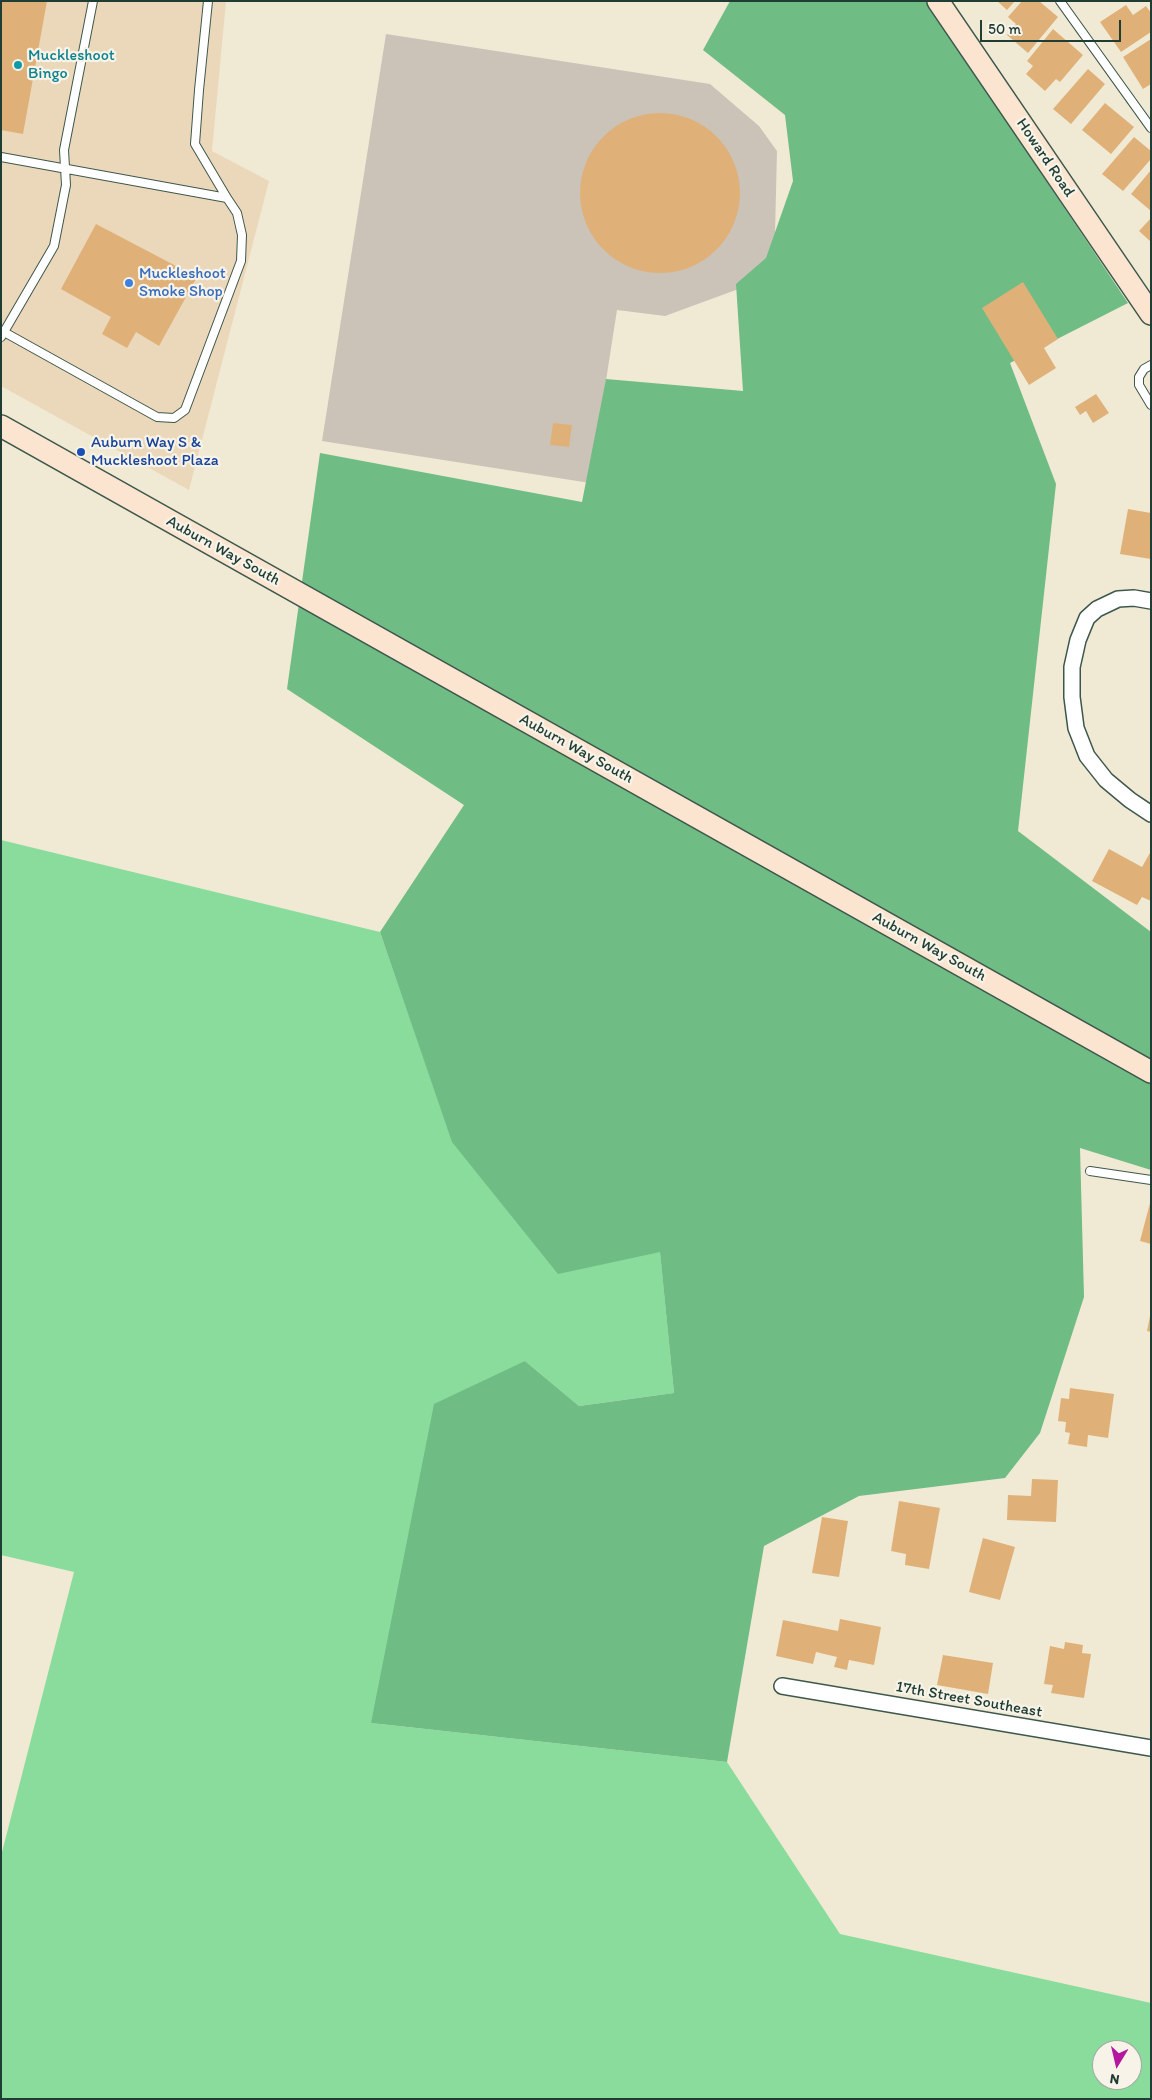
<!DOCTYPE html>
<style>
body{margin:0}
#map{position:relative;width:1152px;height:2100px;overflow:hidden;background:#f0ead4;font-family:Itim,sans-serif}
canvas{display:block}
.frame{position:absolute;inset:0;border:2px solid #1f3d34;pointer-events:none}
.north{position:absolute;left:1092px;top:2040px;width:50px;height:50px;box-sizing:border-box;background:#f7f3e8;border:1px solid #a1aaa0;border-radius:50%;rotate:189deg;font-size:14px;font-weight:700;line-height:20px;text-align:center;color:#1f3d34}
.north::after{content:'';display:block;margin:auto;width:18px;height:22px;background:#b5179e;clip-path:polygon(50% 0,100% 100%,50% 72%,0 100%)}
.scale{position:absolute;left:980px;top:20px;width:141px;height:22px;box-sizing:border-box;border:2px solid #1f3d34;border-top:0;padding-left:6px;font-size:15px;line-height:18px;white-space:nowrap;color:#1f3d34;-webkit-text-stroke:4px #f7f3e8;paint-order:stroke}
</style>
<div id="map">
<canvas width="1152" height="2100"></canvas>
<div class="frame"></div>
<div class="north">N</div>
<div class="scale">50 m</div>
</div>
<script>
const ctx = document.querySelector('canvas').getContext('2d');
ctx.lineJoin = 'round';
function paint(path, color) { ctx.fillStyle = color; ctx.fill(path, 'evenodd'); }
const shape = rows => new Path2D(rows.map(r => 'M' + r).join(''));
function trace(path, color, width, dash) { ctx.strokeStyle = color; ctx.lineWidth = width; ctx.lineCap = dash ? 'butt' : 'round'; ctx.setLineDash(dash || []); ctx.stroke(path); }
function drawText(font, color, halo, rows, align = 'center') {
  ctx.font = font + ' Itim,sans-serif'; ctx.lineWidth = 4.5; ctx.setLineDash([]); ctx.textBaseline = 'middle'; ctx.strokeStyle = halo; ctx.fillStyle = color; for (const [text, x, y, turn = 0] of rows) {
    ctx.save(); ctx.translate(x, y); ctx.rotate((+turn || 0) * Math.PI / 180); ctx.textAlign = isNaN(turn) ? turn : align; if (halo) ctx.strokeText(text, 0, 0); ctx.fillText(text, 0, 0); ctx.restore();
  }
}
const built = shape([
 [1,1,226,1,212,151,269,181,189,490,1,386]
]);
const industrial = shape([
 [386,34,710,84,759,126,777,151,774,276,665,316,617,310,590,483,322,441]
]);
const green = shape([
 [1,840,380,932,453,1142,660,1251,674,1393,579,1406,525,1361,371,1723,727,1762,840,1934,1151,2003,1151,2099,1,2099,1,1856,74,1572,1,1555],
 [1102,2050,1132,2050,1132,2080,1102,2080]
]);
const forest = shape([
 [730,1,926,1,1128,303,1010,363,1056,484,1018,831,1151,932,1151,1170,1080,1148,1084,1297,1040,1433,1005,1478,859,1496,764,1546,727,1762,371,1723,434,1404,525,1361,579,1406,674,1393,660,1252,558,1274,452,1142,380,932,464,805,287,689,320,453,582,502,606,379,743,391,736,284,766,258,793,181,785,115,703,50]
]);
const building = shape([
 [1,1,47,1,23,134,1,130],
 [997,1,1015,1,1007,10],
 [1022,1,1039,1,1058,17,1028,53,1007,35,1016,24,1008,17],
 [1126,5,1133,15,1146,6,1151,13,1151,32,1121,52,1100,22],
 [1053,29,1083,55,1060,82,1056,79,1045,91,1026,74,1033,66,1027,61],
 [1151,39,1151,84,1143,89,1123,57],
 [1088,69,1105,84,1071,124,1053,109],
 [1105,103,1134,127,1111,154,1082,130],
 '580 193a80 80 0 1 1 160 0a80 80 0 1 1-160 0Z',
 [1134,137,1151,151,1151,159,1123,191,1102,174],
 [1151,170,1151,211,1131,194],
 [1151,218,1151,242,1139,231],
 [96,224,197,277,159,346,136,332,127,348,102,334,111,317,61,289],
 [1023,282,1058,339,1044,348,1056,368,1029,385,982,308],
 [1096,394,1109,413,1093,423,1086,411,1080,415,1075,407],
 [553,423,572,425,569,447,550,445],
 [1128,509,1151,513,1151,559,1120,554],
 [1109,849,1142,867,1151,851,1151,901,1142,897,1137,905,1092,881],
 [1150,1203,1151,1203,1151,1244,1140,1241],
 [1150,1316,1151,1317,1151,1332,1147,1331],
 [1070,1388,1114,1394,1108,1438,1088,1435,1087,1447,1068,1444,1070,1433,1065,1432,1066,1422,1058,1421,1061,1398,1069,1399],
 [1032,1479,1058,1480,1056,1522,1007,1520,1008,1495,1031,1496],
 [899,1501,940,1508,929,1569,905,1565,906,1554,891,1551],
 [822,1517,848,1521,839,1577,812,1573],
 [983,1538,1015,1547,1000,1600,969,1592],
 [840,1619,881,1627,874,1665,849,1660,847,1670,834,1667,837,1657,816,1652,813,1664,776,1656,783,1620,838,1631],
 [1065,1642,1083,1645,1082,1653,1091,1654,1084,1698,1051,1693,1053,1685,1044,1684,1050,1646,1064,1649],
 [943,1655,993,1663,988,1694,937,1685]
]);
const lane = shape([
 [208,1,199,90,195,144,227,198],
 [1060,1,1151,128],
 [1,157,227,198,237,213,242,235,241,261,185,410,174,418,157,417,4,332],
 [1,337,54,246,66,185,64,150,93,1],
 [1151,365,1144,369,1139,377,1139,385,1151,405],
 [1090,1171,1151,1180]
]);
const street = shape([
 [1151,601,1134,598,1118,599,1097,609,1087,618,1078,640,1072,667,1072,697,1076,728,1087,756,1106,780,1130,800,1151,814],
 [782,1686,1151,1748]
]);
const secondary = shape([
 [938,1,1151,314],
 [1,426,1151,1072]
]);
const markers = [
 [18,65,5,"#0f9aa8"],
 [129,283,5,"#3f7fe0"],
 [81,452,5,"#1a4fb4"]
];
const cultureNames = [
 ["Muckleshoot",28,56],
 ["Bingo",28,74]
];
const streetNames = [
 ["Howard Road",1045,158,56],
 ["Auburn Way South",223,551,29],
 ["Auburn Way South",576,749,29],
 ["Auburn Way South",929,947,29],
 ["17th Street Southeast",969,1700,10]
];
const shopNames = [
 ["Muckleshoot",139,274],
 ["Smoke Shop",139,292]
];
const transitNames = [
 ["Auburn Way S &",91,443],
 ["Muckleshoot Plaza",91,461]
];
paint(built, '#ebd8ba');
paint(industrial, '#cbc3b8');
paint(green, '#8adc9d');
paint(forest, '#6fbc84');
paint(building, '#dfb179');
trace(lane, '#3e574c', 10);
trace(street, '#3e574c', 18);
trace(secondary, '#3e574c', 24);
trace(lane, '#fff', 8);
trace(street, '#fff', 15);
trace(secondary, '#fce5d0', 21);
for (const [x, y, r, color] of markers) { const dot = new Path2D(); dot.arc(x, y, r, 0, 2 * Math.PI); ctx.fillStyle = color; ctx.fill(dot); trace(dot, '#f7f3e8', 2); }
drawText('16px', '#0d838f', '#f7f3e8', cultureNames, 'left');
drawText('16px', '#1f3d34', '#f7f3e8', streetNames);
drawText('16px', '#366cbe', '#f7f3e8', shopNames, 'left');
drawText('16px', '#164399', '#f7f3e8', transitNames, 'left');
</script>
